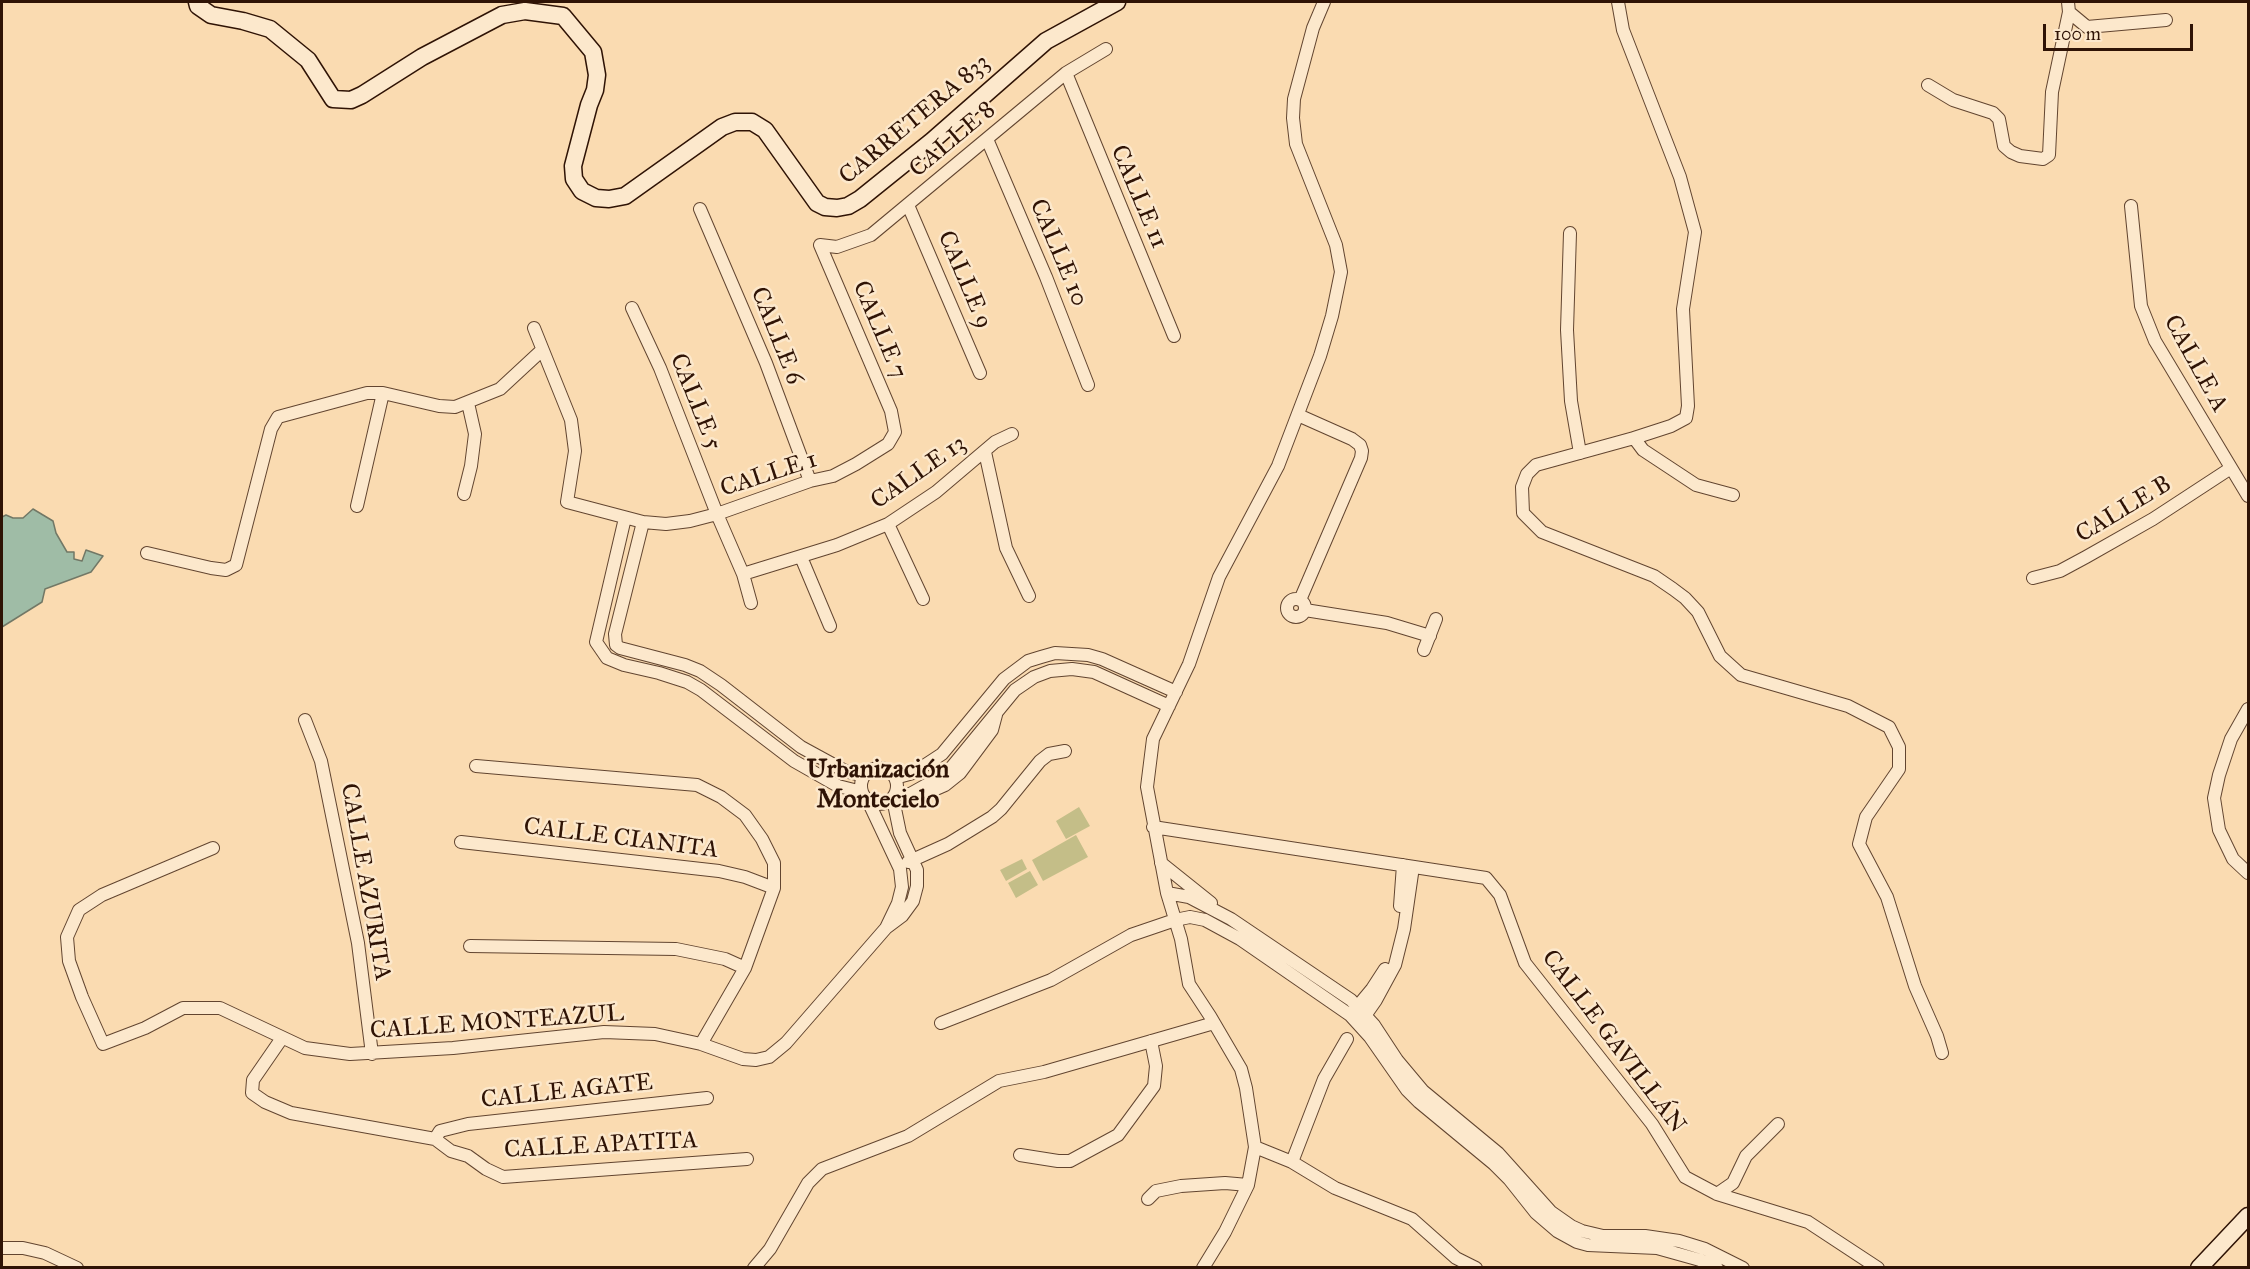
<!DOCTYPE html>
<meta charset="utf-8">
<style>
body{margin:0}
#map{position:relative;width:2250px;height:1269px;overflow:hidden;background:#fadbb1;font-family:"IM FELL Great Primer",serif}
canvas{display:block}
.frame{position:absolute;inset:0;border:3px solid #2f1305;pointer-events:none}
.scale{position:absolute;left:2043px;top:24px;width:150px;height:27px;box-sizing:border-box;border:3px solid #2f1305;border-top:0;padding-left:8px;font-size:18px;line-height:21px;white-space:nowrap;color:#2f1305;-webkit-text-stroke:4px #fce8cc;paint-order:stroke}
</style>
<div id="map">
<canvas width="2250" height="1269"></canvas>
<div class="frame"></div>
<div class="scale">100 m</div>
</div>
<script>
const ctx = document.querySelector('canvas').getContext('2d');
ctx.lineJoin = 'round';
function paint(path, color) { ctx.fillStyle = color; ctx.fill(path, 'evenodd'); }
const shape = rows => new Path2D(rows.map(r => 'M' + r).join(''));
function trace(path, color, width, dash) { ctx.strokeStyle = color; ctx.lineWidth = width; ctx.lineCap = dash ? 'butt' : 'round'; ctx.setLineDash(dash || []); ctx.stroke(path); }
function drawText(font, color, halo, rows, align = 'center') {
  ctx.font = font + ' "IM FELL Great Primer",serif'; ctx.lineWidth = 5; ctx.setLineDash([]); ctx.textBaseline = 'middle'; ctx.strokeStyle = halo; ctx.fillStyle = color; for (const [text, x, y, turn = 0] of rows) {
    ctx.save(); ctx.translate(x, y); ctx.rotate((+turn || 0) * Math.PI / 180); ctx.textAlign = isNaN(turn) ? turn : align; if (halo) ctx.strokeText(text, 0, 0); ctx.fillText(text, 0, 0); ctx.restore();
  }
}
const green = shape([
 [1079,807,1090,826,1066,839,1056,821],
 [1076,835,1088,857,1043,881,1032,860],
 [1022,859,1027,869,1006,881,1000,870],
 [1030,871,1038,885,1016,898,1008,883]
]);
const water = shape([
 [33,509,53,521,56,533,67,552,74,552,74,559,82,561,86,550,103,556,91,572,45,589,42,602,2,627,2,517,6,515,13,518,23,518,33,509]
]);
const street = shape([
 [1618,2,1623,30,1680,177,1695,232,1683,309,1688,406,1686,418,1671,426,1634,438,1536,465,1527,474,1522,487,1523,513,1542,532,1654,576,1673,589,1685,598,1698,612,1720,656,1741,675,1848,706,1889,727,1899,747,1899,769,1866,817,1859,844,1887,897,1915,986,1937,1036,1942,1053],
 [2069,12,2087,27,2166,20],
 [1066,73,1174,336],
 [1928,85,1953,100,1993,113,1999,119,2004,146,2011,152,2020,156,2043,159,2049,155,2052,92,2069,12,2068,2],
 [987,139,1046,277,1088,385],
 [908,205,980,373],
 [2131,206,2141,306,2155,341,2248,496],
 [700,209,766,363,810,481],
 [1570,233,1567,330,1571,401,1580,453],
 [632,308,660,368,717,514,743,574,751,603],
 [534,328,571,420,575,451,567,502,643,522,666,524,690,521,717,514,810,481,833,476,856,464,888,444,895,432,891,411,820,245,837,247,871,235,1066,73,1106,49],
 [1298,415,1352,439,1360,445,1362,451,1361,458,1300,600],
 [1634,438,1643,450,1696,485,1733,495],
 [985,452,1006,548,1029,596],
 [464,494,471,466,475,434,468,403],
 [357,506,383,393],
 [625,518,596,642,607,658,624,665,659,673,687,682,701,690,794,761,838,786,862,792],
 [643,522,615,634,616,645,620,648,685,665,700,671,721,685,801,747,845,771,864,776],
 [888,524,923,599],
 [147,553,211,568,226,570,236,565,271,429,278,417,367,393,383,393,439,406,455,407,500,389,541,351],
 [801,557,830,626],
 [743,574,837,545,888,524,936,492,995,442,1012,434],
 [2033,578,2060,571,2086,557,2153,519,2231,468],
 '1287 608a9 9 0 1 1 18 0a9 9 0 1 1-18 0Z',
 [1305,610,1387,623,1430,636],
 [1424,650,1436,619],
 [2248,709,2231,739,2219,775,2214,798,2219,830,2233,859,2248,873],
 [305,720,321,761,358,943,372,1054],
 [476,766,697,785,721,797,745,815,762,839,774,863,774,888,745,968,701,1044],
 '861 786a18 18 0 1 1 36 0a18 18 0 1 1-36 0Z',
 [895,778,913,773,942,754,1004,679,1028,661,1041,657,1055,653,1088,655,1102,659,1176,692],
 [929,792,945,785,960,773,992,730,996,715],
 [896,794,910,794,946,774,1015,690,1034,677,1050,671,1072,669,1094,672,1169,706],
 [868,801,900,869,902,887,898,903,886,928,902,916,913,901,917,886,917,870,900,833,893,799],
 [1153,827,1486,878,1500,895,1525,963,1652,1124,1685,1177,1717,1194,1808,1222,1878,1268],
 [461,842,719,871,745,877,774,888],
 [213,848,102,895,79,910,67,937,69,961,82,997,103,1044,145,1028,183,1008,220,1008,305,1048,350,1054,453,1048,604,1032,655,1034,701,1044,743,1059,756,1060,769,1057,786,1043,886,928],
 [908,862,948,844,992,817,1001,809,1040,761,1049,754,1065,751],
 [1161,863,1211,903],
 [1167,893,1189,897,1231,919,1351,1000,1374,1025,1397,1060,1423,1091,1498,1153,1551,1212,1571,1226,1582,1231,1603,1236,1645,1236,1679,1241,1705,1249,1743,1268],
 [1400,906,1403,865],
 [470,946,676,949,725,959,745,968],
 [1352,1013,1372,989,1385,969],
 [1362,1020,1376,1000,1395,965,1404,929,1413,867],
 [941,1023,1051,980,1131,935,1175,920,1190,917,1205,920,1240,939,1350,1015,1370,1037,1407,1090,1419,1102,1494,1164,1509,1179,1536,1213,1557,1231,1577,1242,1588,1245,1657,1248,1700,1260,1717,1268],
 [282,1038,253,1080,252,1093,265,1102,291,1113,435,1139,451,1151,468,1156,486,1169,503,1177,747,1159],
 [435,1139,440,1131,468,1124,707,1098],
 [1255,1147,1292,1162,1335,1188,1412,1219,1456,1258,1476,1268],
 [1020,1155,1058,1161,1070,1161,1118,1135,1154,1086,1156,1066,1151,1041],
 [1292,1162,1324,1079,1347,1039],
 [1717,1194,1733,1183,1746,1156,1778,1124],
 [1148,1199,1156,1191,1181,1186,1225,1183,1248,1185],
 [2,1248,23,1248,45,1253,77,1268],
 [754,1268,770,1249,808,1183,822,1169,908,1136,999,1081,1044,1072,1214,1023],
 [1203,1268,1225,1232,1248,1185,1255,1147,1246,1088,1241,1069,1210,1016,1189,984,1181,939,1167,893,1147,787,1153,739,1189,664,1219,577,1278,466,1320,356,1332,316,1341,272,1336,245,1296,144,1293,118,1294,99,1313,28,1324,2]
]);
const secondary = shape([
 [197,2,198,6,211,15,243,21,270,29,308,60,333,99,351,100,362,95,422,57,502,15,525,11,563,16,593,52,597,75,595,90,589,105,573,166,574,179,582,191,596,198,609,199,625,196,722,127,735,122,752,122,765,130,817,203,825,207,837,208,848,206,860,199,932,141,1046,41,1117,2],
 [2199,1268,2248,1216]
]);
const streetNames = [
 ["CARRETERA 833",915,120,-40],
 ["CALLE 8",953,140,-40],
 ["CALLE 11",1138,197,67],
 ["CALLE 10",1058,253,67],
 ["CALLE 9",964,280,67],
 ["CALLE 7",879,330,67],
 ["CALLE 6",776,336,68],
 ["CALLE A",2195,364,61],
 ["CALLE 5",695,402,68],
 ["CALLE 13",919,473,-35],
 ["CALLE 1",769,475,-18],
 ["CALLE B",2124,510,-31],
 ["CALLE CIANITA",621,839,7],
 ["CALLE AZURITA",365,882,80],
 ["CALLE MONTEAZUL",497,1023,-4],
 ["CALLE GAVILLÁN",1613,1042,53],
 ["CALLE AGATE",567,1092,-6],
 ["CALLE APATITA",601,1146,-3]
];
const neighbourhoodNames = [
 ["Urbanización",878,771],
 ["Montecielo",878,801]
];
paint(green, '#c4be88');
paint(water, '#9fbca6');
trace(water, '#727866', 1.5);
trace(street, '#624530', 14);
trace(secondary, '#2f1305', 19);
trace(street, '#fce8cc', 12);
trace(secondary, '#fce8cc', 16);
drawText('24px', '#2f1305', '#fce8cc', streetNames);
drawText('bold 26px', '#2f1305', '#fce8cc', neighbourhoodNames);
</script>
